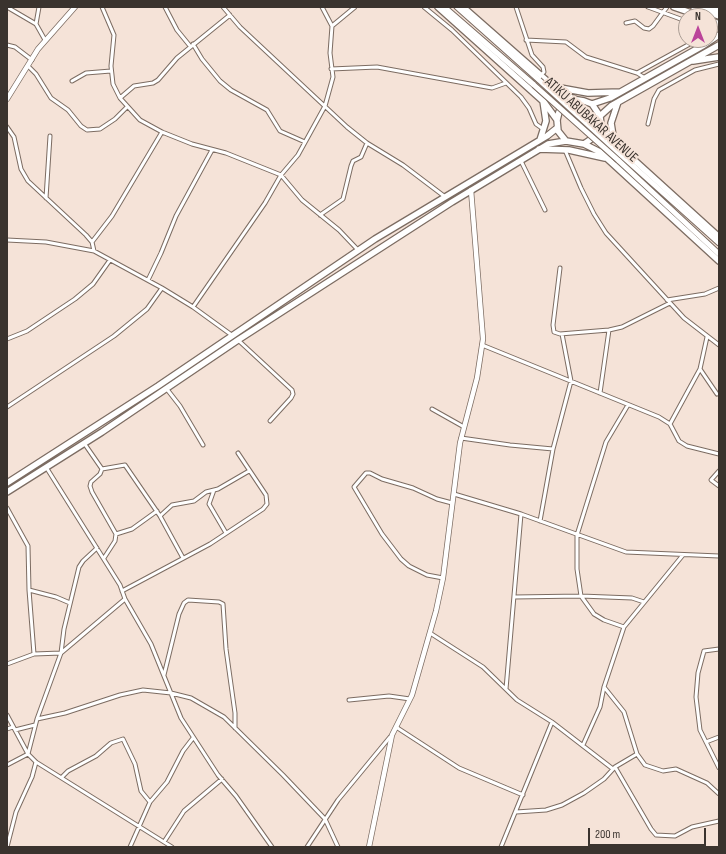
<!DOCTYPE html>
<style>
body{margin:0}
#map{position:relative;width:726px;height:854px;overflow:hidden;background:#f5e3d8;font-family:"Sofia Sans Condensed",sans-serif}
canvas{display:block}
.frame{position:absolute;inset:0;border:8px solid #3a332e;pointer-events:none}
.north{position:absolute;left:678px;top:8px;width:40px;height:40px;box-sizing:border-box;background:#f5e3d8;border:1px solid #aa9d94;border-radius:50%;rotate:0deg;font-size:11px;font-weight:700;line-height:16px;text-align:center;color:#3a332e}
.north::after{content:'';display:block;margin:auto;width:14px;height:18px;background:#bb449a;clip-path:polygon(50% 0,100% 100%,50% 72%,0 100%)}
.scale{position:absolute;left:588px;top:828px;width:118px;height:18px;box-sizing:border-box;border:2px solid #3a332e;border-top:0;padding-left:5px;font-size:12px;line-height:14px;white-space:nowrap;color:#3a332e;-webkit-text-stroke:3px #f5e3d8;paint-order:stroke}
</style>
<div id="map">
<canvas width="726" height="854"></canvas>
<div class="frame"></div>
<div class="north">N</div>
<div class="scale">200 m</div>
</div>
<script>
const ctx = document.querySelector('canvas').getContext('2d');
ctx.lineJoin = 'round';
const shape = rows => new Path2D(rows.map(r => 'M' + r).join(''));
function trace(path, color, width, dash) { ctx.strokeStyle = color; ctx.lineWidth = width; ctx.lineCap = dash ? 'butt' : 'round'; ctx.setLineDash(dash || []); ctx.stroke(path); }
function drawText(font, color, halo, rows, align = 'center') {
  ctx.font = font + ' "Sofia Sans Condensed",sans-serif'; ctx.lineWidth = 4; ctx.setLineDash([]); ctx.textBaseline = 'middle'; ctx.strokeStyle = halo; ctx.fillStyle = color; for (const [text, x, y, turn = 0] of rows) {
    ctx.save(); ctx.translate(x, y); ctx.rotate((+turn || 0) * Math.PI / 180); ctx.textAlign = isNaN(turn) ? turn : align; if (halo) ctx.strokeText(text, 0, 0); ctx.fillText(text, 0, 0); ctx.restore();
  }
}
const street = shape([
 [7,7,36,24,45,40],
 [102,7,114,35,111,66,113,84,120,98,140,120,162,132,192,144,226,153,281,175,302,200,339,230,358,250],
 [165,7,177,30,190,46],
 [223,7,240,27,347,127,367,143,403,165,444,196],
 [322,7,332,26],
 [424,7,452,30,521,97,529,108,536,124,543,129],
 [516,7,532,55,543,67,544,72,541,75],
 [648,7,686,21],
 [626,23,635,21,644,28,649,29,653,26,667,7],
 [36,24,39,7],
 [526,40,566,42,586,57,637,73,645,78],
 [193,44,202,59,220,81,231,90,267,110,280,131,305,142],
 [7,45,15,47,32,60],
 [28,66,36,74,51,98,68,110,81,126,87,130,100,129,115,119,127,107],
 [331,69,377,67,492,88,506,83],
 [637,73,697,40],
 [72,81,86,73,111,71],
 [120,98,134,86,153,83,158,80,177,58,230,15],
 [648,124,654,99,659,90,695,70,719,64],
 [7,127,14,137,21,169,28,181,86,235,92,242,94,251],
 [565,150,581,188,594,214,606,233,684,318,719,345],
 [521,161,545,210],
 [46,198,50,136],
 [320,215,343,199,351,166,353,161,361,157,367,143],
 [7,240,46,242,94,251,162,288,193,307,233,336],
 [92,242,112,216,162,132],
 [560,268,553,325,554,332,560,334,609,330,622,327,670,303],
 [148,280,161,253,176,216,212,150],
 [667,300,705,294,719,288],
 [193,307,265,203,281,175,298,155,325,106,333,77,330,53,332,26,355,7],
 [7,339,27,331,75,299,93,284,110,260],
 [238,340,292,390,293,394,291,398,270,421],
 [482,345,659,417,670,424,679,441,687,446,719,454],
 [700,369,717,394],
 [166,388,180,406,203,445],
 [600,393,609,330],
 [7,407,114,336,147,309,162,288],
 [432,409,464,427],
 [670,424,700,369,707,337],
 [461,438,510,445,553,449],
 [84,443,102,469],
 [46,467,120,585,125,599,151,644,181,718,218,775,236,796,272,847],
 [719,471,711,480,719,486],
 [214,490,209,504,226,533],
 [454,494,521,514,626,552,719,556],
 [7,508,28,546,29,590,34,654],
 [160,516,172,505,194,501,206,492,218,489,249,471],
 [540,521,553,449,571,381,562,334],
 [116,534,132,529,157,511],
 [104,558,115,541,116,534,92,492,90,486,91,482,100,474,102,469,125,465,160,516,183,558],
 [443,578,427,575,409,566,401,559,382,534,354,487,366,473,370,473,382,479,413,488,437,499,452,503],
 [29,590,56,597,70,603],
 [122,591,210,544,263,509,267,504,266,495,238,453],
 [514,597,581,596,632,598,644,602],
 [624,627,604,620,594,614,581,596,577,569,577,535,606,442,628,405],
 [430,633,483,667,517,700,552,722,613,769],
 [719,649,704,651,698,673,696,697,700,730,719,768],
 [7,664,34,654,61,653,125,599],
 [164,675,179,614,184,603,188,600,219,602,223,604,226,649,235,713,235,728],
 [604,687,624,712,637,754,645,765,663,771,676,769,707,783,719,794],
 [506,689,521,514],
 [349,700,389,696,410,699],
 [7,715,28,754,36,762,172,847],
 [37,719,61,653,64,629,79,567,83,561,97,548],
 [396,727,459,768,523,795],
 [7,729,13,727],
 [15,730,35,725],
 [706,742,719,737],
 [583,745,600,707,604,687,624,627,683,555],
 [28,754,37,719,65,713,120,695,143,690,171,693,191,698,224,717,283,775,325,819,338,847],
 [7,765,28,754],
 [615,767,651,829,656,835,675,836,692,827,719,821],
 [62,777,68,771,96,756,111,743,123,739,135,764,141,791,150,802],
 [516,812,546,810,562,805,584,793,604,779,615,767,637,754],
 [164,842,184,811,222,779],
 [7,847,16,812,32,777,36,762],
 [130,847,150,802,167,782,183,751,193,738],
 [307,847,338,800,390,737],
 [501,847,552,722]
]);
const secondary = shape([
 [7,99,38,49,75,7],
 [369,847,392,735,412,695,436,611,443,578,460,443,477,378,483,339,471,190]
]);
const primary = shape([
 [444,7,534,85],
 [457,7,539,80],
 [621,155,719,243],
 [618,160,719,254]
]);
const highway = shape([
 [438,7,544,102,557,120],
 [463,7,562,94,577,100],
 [674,7,700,16],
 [694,7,719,16],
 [708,7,719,11],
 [710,20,719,24],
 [693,61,719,57],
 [555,87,588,93,620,92],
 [592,104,600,116,601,125,597,135,584,144,566,141,558,131,557,120,559,112,567,104,578,100,584,101,592,104,610,98,704,45,719,35],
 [600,116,611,106,719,45],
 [601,125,612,140,719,237],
 [540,140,546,121,543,101],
 [614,142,611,123,618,102],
 [584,144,600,152,719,261],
 [539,149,569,150,605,158],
 [7,483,158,386,375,239,547,136,557,128],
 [7,492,102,432,238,340,452,202,548,144,566,141]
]);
const primaryBridge = shape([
 [539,80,621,155],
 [534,85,618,160]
]);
const streetNames = [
 ["ATIKU ABUBAKAR AVENUE",591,120,42]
];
trace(street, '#7c6c62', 5);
trace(secondary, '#7c6c62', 6);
trace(primary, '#7c6c62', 7);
trace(highway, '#7c6c62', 8);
trace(street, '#fff', 3);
trace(secondary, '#fff', 4.5);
trace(primary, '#fff', 5);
trace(highway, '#fff', 5.5);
trace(primaryBridge, '#7c6c62', 7, []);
trace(primaryBridge, '#fff', 5);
drawText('14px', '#3a332e', '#f5e3d8', streetNames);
</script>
